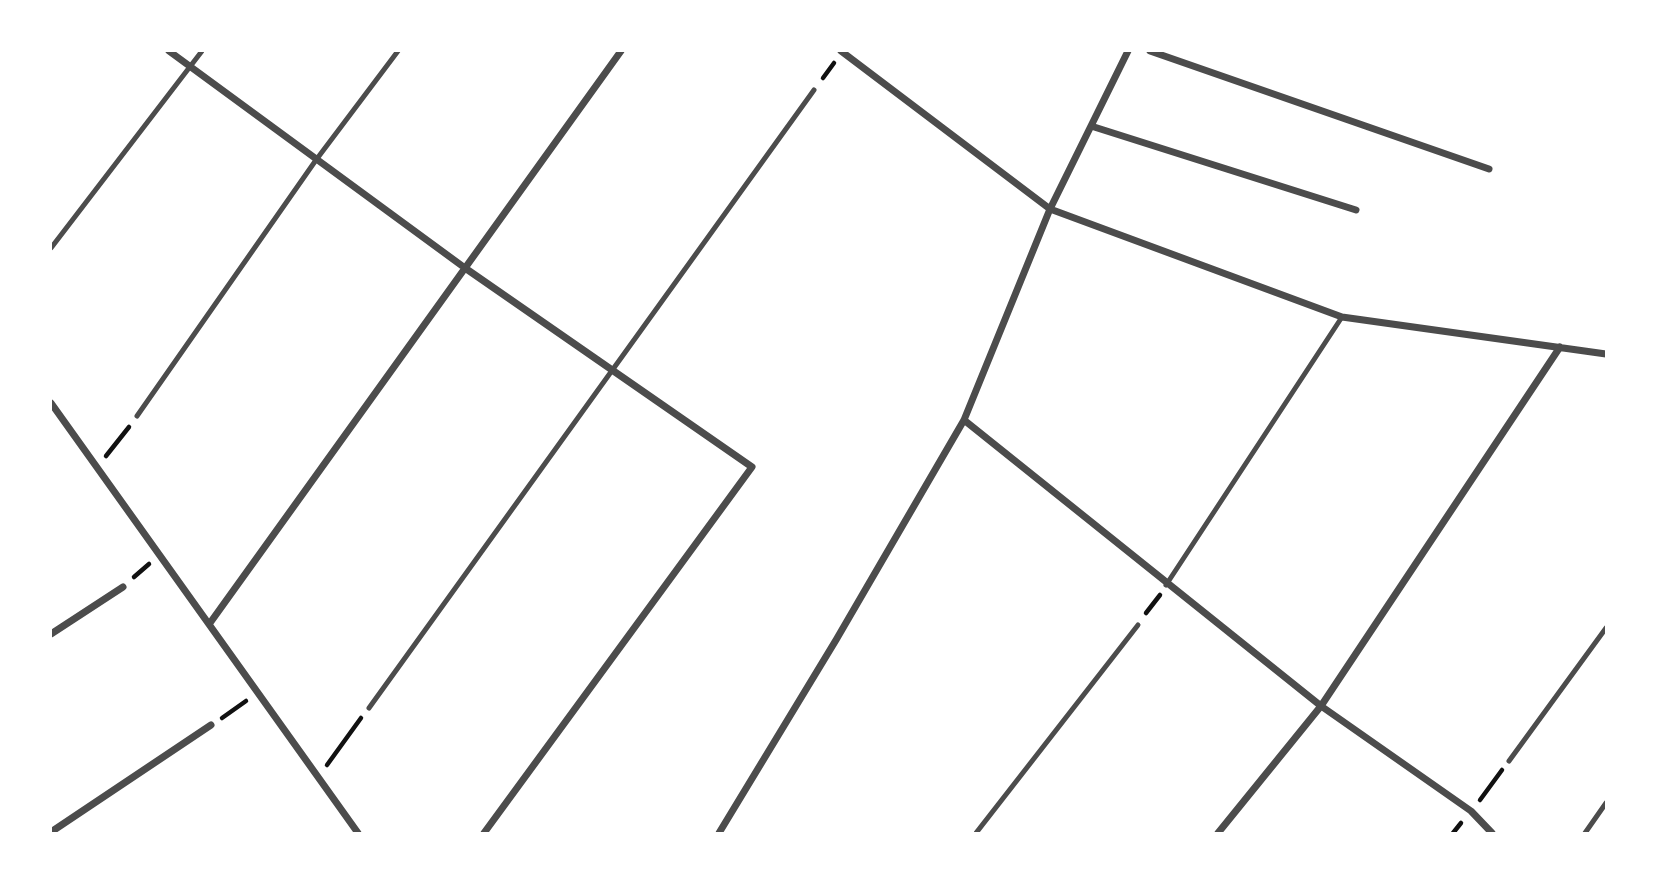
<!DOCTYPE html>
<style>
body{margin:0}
#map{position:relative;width:1657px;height:884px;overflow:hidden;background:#fff;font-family:"PT Sans",sans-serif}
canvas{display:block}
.frame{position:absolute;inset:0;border:52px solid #fff;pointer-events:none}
</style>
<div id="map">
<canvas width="1657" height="884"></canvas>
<div class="frame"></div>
</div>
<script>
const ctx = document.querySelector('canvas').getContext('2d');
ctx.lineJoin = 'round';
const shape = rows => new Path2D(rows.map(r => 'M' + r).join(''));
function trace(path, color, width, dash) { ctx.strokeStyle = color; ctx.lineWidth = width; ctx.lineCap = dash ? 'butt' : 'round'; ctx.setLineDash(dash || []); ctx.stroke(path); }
const path = shape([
 [823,78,834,63],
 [106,456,129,427],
 [134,577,149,564],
 [1146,613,1160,595],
 [222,718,246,701],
 [327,765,361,718],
 [1480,800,1502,770],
 [1453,833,1461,823]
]);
const service = shape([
 [51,248,202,51],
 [137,416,316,160,398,51],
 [1166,585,1342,317],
 [369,708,814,90],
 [1509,761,1606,628],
 [976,833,1138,625],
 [1585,833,1606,803]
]);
const minor = shape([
 [169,51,465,268,752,467,484,833],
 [841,51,1050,209,1342,317,1606,354],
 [1150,51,1489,169],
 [1091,126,1356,210],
 [51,403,358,833],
 [964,420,1321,706,1471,811,1492,833],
 [210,623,621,51],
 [51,634,123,587],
 [51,832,211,725],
 [719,833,836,640,964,420,1050,209,1128,51],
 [1218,833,1321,706,1560,347]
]);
trace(path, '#111', 4.5);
trace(service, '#4c4c4c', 5);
trace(minor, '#4c4c4c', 7);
</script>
